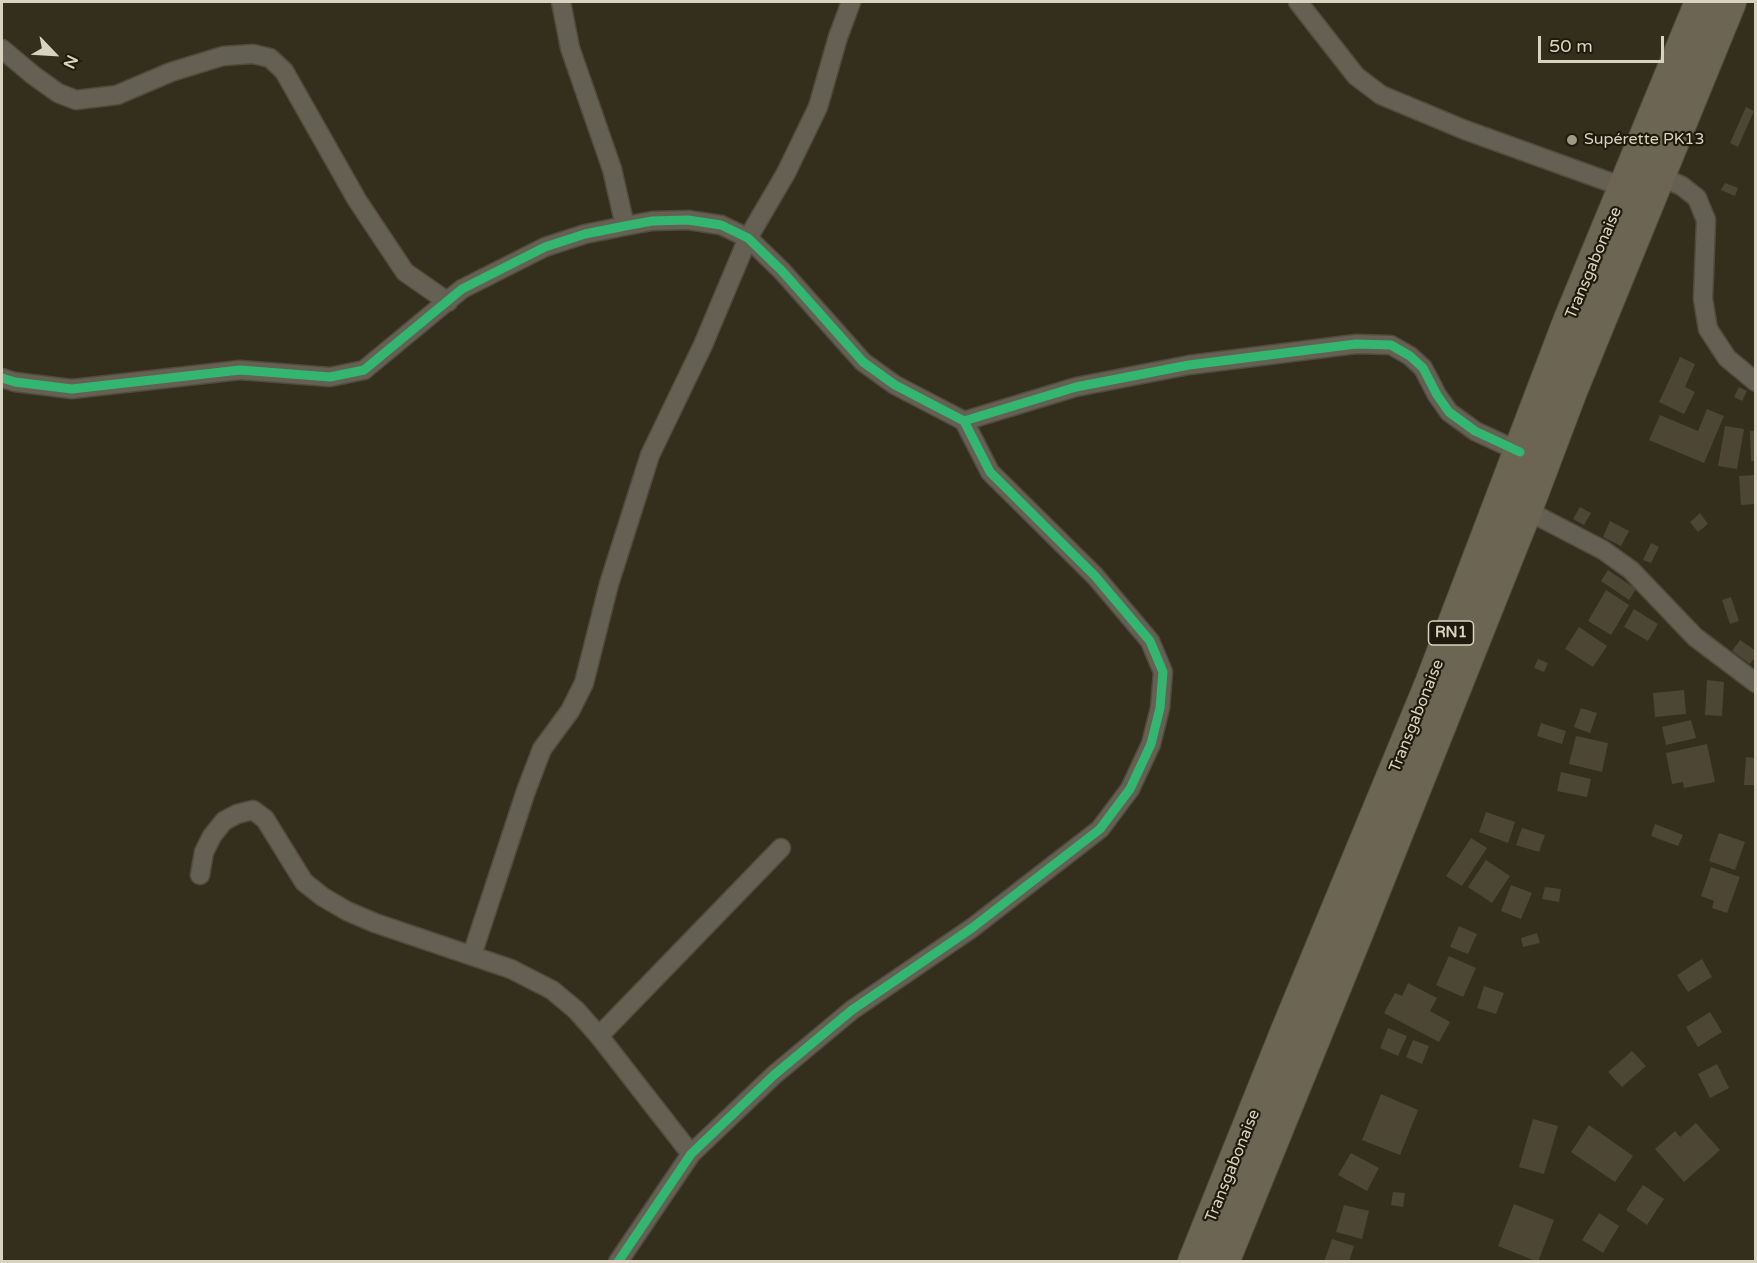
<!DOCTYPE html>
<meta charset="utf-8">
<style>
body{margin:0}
#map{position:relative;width:1757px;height:1263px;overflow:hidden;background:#342e1d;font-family:"Varela Round",sans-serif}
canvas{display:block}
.frame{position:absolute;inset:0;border:3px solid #d9d2c1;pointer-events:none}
.north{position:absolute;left:24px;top:24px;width:60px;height:60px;-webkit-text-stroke:4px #1f1a0d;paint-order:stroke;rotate:115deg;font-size:16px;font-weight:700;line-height:24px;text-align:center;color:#d9d2c1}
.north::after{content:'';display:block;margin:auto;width:21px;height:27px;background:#d9d2c1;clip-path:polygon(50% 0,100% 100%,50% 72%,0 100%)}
.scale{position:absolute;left:1538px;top:36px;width:126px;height:27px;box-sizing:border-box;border:3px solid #d9d2c1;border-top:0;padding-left:8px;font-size:18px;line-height:21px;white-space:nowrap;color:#d9d2c1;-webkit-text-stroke:4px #1f1a0d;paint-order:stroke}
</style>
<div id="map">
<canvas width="1757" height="1263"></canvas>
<div class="frame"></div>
<div class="north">N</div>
<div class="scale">50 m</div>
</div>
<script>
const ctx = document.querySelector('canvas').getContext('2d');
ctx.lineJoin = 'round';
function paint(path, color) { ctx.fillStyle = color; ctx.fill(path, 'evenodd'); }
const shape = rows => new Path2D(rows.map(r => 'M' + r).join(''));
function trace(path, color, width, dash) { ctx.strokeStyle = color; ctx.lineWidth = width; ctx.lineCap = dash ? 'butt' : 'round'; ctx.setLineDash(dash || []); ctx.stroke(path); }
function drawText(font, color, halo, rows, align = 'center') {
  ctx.font = font + ' "Varela Round",sans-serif'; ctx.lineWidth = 4.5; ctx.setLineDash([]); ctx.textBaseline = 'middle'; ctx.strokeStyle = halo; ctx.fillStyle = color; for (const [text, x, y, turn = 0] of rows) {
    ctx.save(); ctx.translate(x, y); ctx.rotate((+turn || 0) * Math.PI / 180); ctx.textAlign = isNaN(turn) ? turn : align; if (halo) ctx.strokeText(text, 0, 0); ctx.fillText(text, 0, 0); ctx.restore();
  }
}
const building = shape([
 [1746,107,1754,111,1738,147,1730,143],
 [1725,183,1738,188,1735,196,1721,190],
 [1680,357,1695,364,1685,387,1695,392,1684,414,1659,402],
 [1739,387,1747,391,1742,401,1734,397],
 [1707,409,1724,416,1704,463,1649,440,1660,415,1698,431],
 [1725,426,1744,429,1737,469,1718,466],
 [1750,431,1756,431,1756,461,1751,461],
 [1756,475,1756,504,1741,505,1739,476],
 [1580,507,1591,513,1584,525,1573,519],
 [1700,513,1708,524,1698,532,1690,522],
 [1610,521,1629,531,1621,546,1603,537],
 [1651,543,1659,547,1651,563,1643,560],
 [1608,570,1636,589,1629,600,1601,581],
 [1606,590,1629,605,1611,635,1588,621],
 [1731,597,1739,621,1730,624,1722,600],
 [1634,609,1658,624,1648,641,1624,627],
 [1579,627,1607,646,1593,667,1565,649],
 [1740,640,1756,651,1756,656,1750,664,1732,651],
 [1538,659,1548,663,1544,672,1534,668],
 [1707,680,1724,682,1722,716,1705,715],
 [1684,690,1686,714,1655,717,1653,693],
 [1581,708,1597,713,1590,733,1574,727],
 [1691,720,1696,738,1666,745,1662,727],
 [1541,723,1566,731,1562,744,1537,736],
 [1576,736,1608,743,1602,772,1569,764],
 [1707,744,1715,782,1684,788,1683,782,1672,784,1666,753],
 [1746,757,1756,758,1754,785,1744,785],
 [1561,772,1591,779,1587,797,1557,791],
 [1486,812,1515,822,1508,843,1479,832],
 [1655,824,1683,835,1678,846,1651,836],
 [1522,828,1545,835,1539,852,1516,845],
 [1719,833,1745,842,1735,870,1709,861],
 [1471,838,1487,848,1462,886,1446,876],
 [1486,860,1510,876,1492,903,1468,887],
 [1711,867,1740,877,1727,913,1712,908,1714,901,1701,896],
 [1511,885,1532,893,1521,919,1501,911],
 [1545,887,1561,889,1559,902,1542,899],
 [1459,926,1477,934,1468,954,1450,947],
 [1537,933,1540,943,1523,947,1521,938],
 [1449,956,1476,968,1463,997,1436,985],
 [1702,959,1712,977,1688,992,1677,975],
 [1408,983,1437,998,1430,1011,1450,1022,1439,1042,1384,1013,1395,993,1402,996],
 [1484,986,1504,993,1496,1014,1477,1008],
 [1710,1012,1722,1032,1698,1047,1686,1027],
 [1388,1028,1407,1036,1398,1056,1380,1048],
 [1413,1040,1429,1046,1422,1064,1406,1057],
 [1632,1051,1646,1066,1622,1087,1608,1072],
 [1717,1064,1729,1088,1710,1098,1698,1074],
 [1381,1094,1418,1110,1400,1155,1362,1140],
 [1533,1119,1558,1126,1544,1174,1519,1167],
 [1696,1123,1720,1150,1684,1182,1655,1149,1675,1131,1680,1137],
 [1589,1125,1633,1156,1615,1182,1571,1152],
 [1351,1153,1379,1168,1367,1191,1338,1175],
 [1643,1185,1664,1199,1647,1225,1626,1210],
 [1393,1192,1405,1193,1403,1207,1391,1205],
 [1514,1204,1554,1220,1538,1262,1498,1246],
 [1344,1205,1369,1211,1362,1239,1336,1232],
 [1599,1213,1619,1226,1603,1253,1582,1240],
 [1332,1239,1354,1246,1349,1262,1324,1262]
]);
const street = shape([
 [561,2,570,48,612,169,625,226],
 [1298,2,1356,76,1381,95,1465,130,1626,188],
 [2,49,33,75,58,93,76,100,117,95,171,72,223,56,253,54,270,58,284,71,357,200,405,272,448,302],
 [1659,176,1682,186,1697,198,1706,220,1703,299,1708,329,1727,358,1756,382],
 [2,378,15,382,72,389,240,370,330,377,364,370,462,289,545,247,585,234,625,226,652,221,688,220,721,225,748,238,782,271,863,362,895,385,964,421,1076,387,1189,365,1356,344,1391,345,1410,356,1423,368,1437,395,1449,412,1475,431,1520,452],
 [1526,510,1603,550,1631,570,1695,637,1756,683],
 [200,875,204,852,212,836,224,821,237,814,253,810,265,819,304,882,323,897,347,911,375,923,511,969,552,990,576,1010,599,1036,691,1154],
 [472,955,526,791,542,749,570,711,584,683,609,584,650,455,703,345,748,238,786,173,818,107,838,37,851,2],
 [599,1036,781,848],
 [618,1262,691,1154,774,1075,852,1010,972,928,1100,829,1130,789,1151,744,1160,708,1163,672,1150,641,1095,576,990,472,964,421]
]);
const highway = shape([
 [1194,1262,1286,1033,1430,686,1570,319,1701,2],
 [1223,1262,1357,933,1526,510,1571,391,1730,2]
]);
const cycleway = shape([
 [2,378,15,382,72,389,240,370,330,377,364,370,462,289,545,247,585,234,625,226,652,221,688,220,721,225,748,238,782,271,863,362,895,385,964,421,1076,387,1189,365,1356,344,1391,345,1410,356,1423,368,1437,395,1449,412,1475,431,1520,452],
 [618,1262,691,1154,774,1075,852,1010,972,928,1100,829,1130,789,1151,744,1160,708,1163,672,1150,641,1095,576,990,472,964,421]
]);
const markers = [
 [1572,140,6,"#9f9988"]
];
const shields = [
 [1451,633,45]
];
const shieldNames = [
 ["RN1",1451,633]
];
const poiNames = [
 ["Supérette PK13",1584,140]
];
const streetNames = [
 ["Transgabonaise",1594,263,-67],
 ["Transgabonaise",1417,716,-68],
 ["Transgabonaise",1233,1166,-68]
];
paint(building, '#4e4634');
trace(street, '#504b3e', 21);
trace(highway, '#504b3e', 34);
trace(street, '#646053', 18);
trace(highway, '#6c6553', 32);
trace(cycleway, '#33b770', 9);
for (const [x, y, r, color] of markers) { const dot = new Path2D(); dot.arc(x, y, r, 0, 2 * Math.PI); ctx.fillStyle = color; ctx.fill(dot); trace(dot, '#1f1a0d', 2); }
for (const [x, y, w] of shields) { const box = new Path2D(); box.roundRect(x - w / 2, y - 12, w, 24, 4.5); ctx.fillStyle = '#1f1a0d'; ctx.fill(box); trace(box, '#d9d2c1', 1.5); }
drawText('bold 15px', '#d9d2c1', null, shieldNames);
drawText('16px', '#d9d2c1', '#1f1a0d', poiNames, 'left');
drawText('16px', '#d9d2c1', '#1f1a0d', streetNames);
</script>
